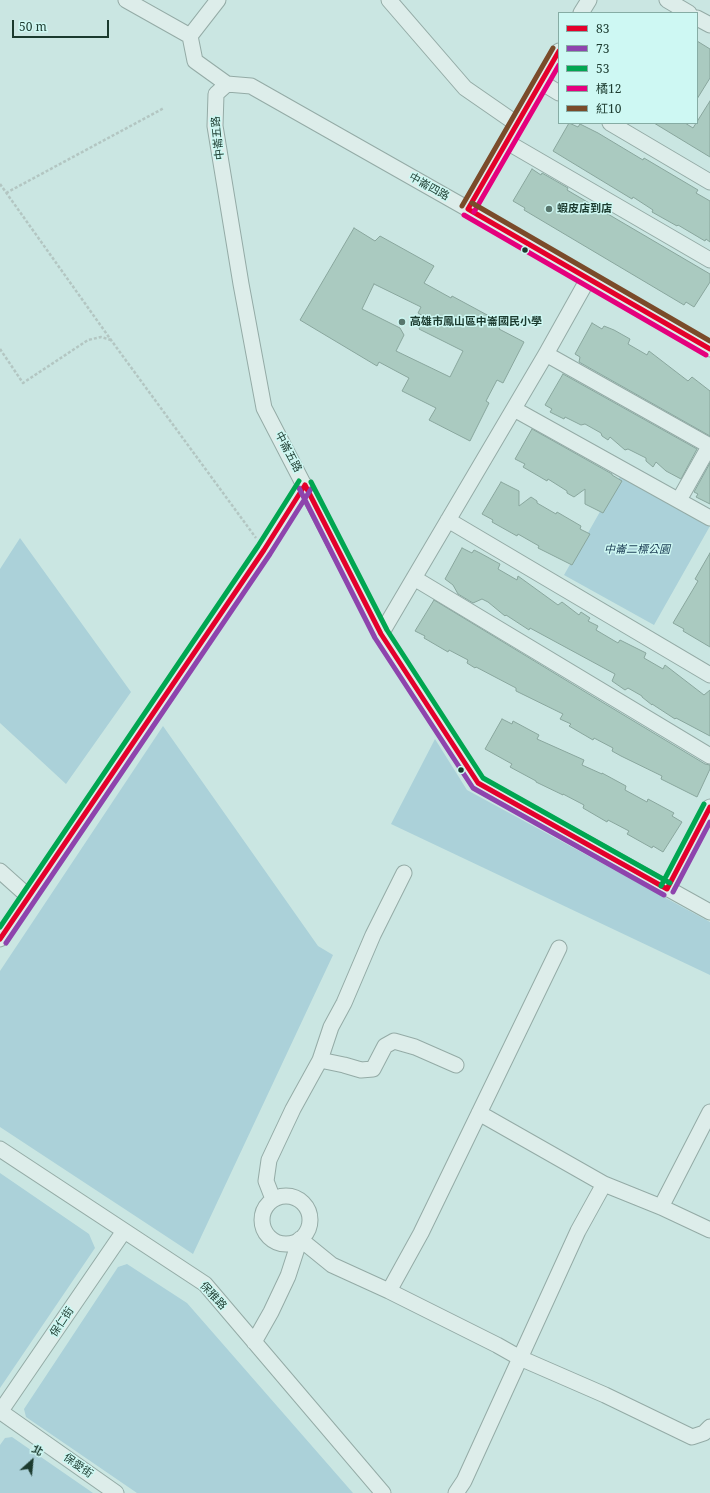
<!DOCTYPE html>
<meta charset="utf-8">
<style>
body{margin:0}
#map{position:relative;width:710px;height:1493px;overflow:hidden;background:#cae6e2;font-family:"Noto Serif","Noto Sans TC",serif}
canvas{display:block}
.legend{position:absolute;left:558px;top:12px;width:140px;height:112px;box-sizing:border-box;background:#cef8f3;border:1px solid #86aca4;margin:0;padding:5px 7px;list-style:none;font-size:12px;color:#1b3a2e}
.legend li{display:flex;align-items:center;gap:8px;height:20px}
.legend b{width:20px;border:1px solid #86aca4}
.north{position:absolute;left:12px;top:1441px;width:40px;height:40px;-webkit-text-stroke:3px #cef8f3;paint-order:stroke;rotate:27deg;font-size:11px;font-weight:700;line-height:16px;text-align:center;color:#1b3a2e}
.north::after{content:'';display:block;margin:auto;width:14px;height:18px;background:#1b3a2e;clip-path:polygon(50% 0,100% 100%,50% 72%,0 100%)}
.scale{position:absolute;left:12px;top:20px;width:97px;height:18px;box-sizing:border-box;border:2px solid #1b3a2e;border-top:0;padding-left:5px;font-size:12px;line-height:14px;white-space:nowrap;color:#1b3a2e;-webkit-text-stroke:3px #cef8f3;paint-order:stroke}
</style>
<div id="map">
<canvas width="710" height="1493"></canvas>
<ul class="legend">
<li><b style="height:5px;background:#e4002b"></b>83</li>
<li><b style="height:5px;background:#8e44ad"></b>73</li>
<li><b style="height:5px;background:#00a651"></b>53</li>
<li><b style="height:5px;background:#e5007d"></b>橘12</li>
<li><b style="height:5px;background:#7a4b2a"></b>紅10</li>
</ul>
<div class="north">北</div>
<div class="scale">50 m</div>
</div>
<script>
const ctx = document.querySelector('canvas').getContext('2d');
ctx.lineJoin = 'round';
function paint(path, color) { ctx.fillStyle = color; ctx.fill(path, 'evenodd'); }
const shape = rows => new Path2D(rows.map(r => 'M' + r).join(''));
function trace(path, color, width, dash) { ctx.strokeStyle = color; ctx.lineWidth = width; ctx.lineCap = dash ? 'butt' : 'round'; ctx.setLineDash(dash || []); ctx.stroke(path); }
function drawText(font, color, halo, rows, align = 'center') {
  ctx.font = font + ' "Noto Serif","Noto Sans TC",serif'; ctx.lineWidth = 3; ctx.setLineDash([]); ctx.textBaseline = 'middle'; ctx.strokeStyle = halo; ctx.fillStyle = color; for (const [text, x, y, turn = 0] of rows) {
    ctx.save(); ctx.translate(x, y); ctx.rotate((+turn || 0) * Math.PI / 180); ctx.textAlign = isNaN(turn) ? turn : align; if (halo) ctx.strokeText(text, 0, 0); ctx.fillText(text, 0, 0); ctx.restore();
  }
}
const green = shape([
 [622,473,710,522,710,526,654,625,564,575],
 [20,538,131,692,66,784,0,723,0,569],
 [163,726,318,946,333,955,193,1254,0,1127,0,971],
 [435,739,467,790,710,922,710,975,391,824],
 [0,1173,89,1234,95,1248,0,1388],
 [127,1264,187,1303,353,1493,137,1493,26,1417,24,1409,118,1267],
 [12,1437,93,1493,0,1493,0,1445,5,1438]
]);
const building = shape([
 [697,41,710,49,710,78,697,99,697,41],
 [710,101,710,157,654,123,685,123,693,128,710,101],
 [569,123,578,127,580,124,598,133,643,160,644,158,698,190,696,193,710,201,710,242,706,239,705,241,678,225,677,226,652,212,653,210,633,197,632,199,553,151,569,123],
 [532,169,541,175,542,173,568,188,567,190,710,274,710,282,694,307,686,302,684,305,524,210,525,208,513,201,532,169],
 [354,228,375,241,380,236,434,266,424,283,451,298,452,296,502,323,499,329,524,342,503,383,497,380,486,401,489,403,470,441,429,420,436,408,402,391,409,378,379,362,377,366,300,320,354,228],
 [374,284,421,307,418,313,425,317,419,329,463,351,450,377,396,351,404,335,400,328,362,309,374,284],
 [592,323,602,329,604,326,614,330,630,339,628,344,647,355,649,351,688,381,692,377,710,391,710,436,579,362,580,357,575,354,592,323],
 [563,374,697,449,681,479,666,471,656,462,653,467,646,461,646,458,628,449,625,450,610,437,608,440,602,436,601,433,585,424,581,425,565,417,564,419,550,412,552,409,545,405,563,374],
 [532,429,612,474,612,475,622,481,603,513,585,504,585,489,574,497,567,493,567,491,548,479,547,481,523,467,525,464,515,459,532,429],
 [710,463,710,504,696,497,698,494,694,492,710,463],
 [501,482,519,491,519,506,531,497,537,501,537,503,556,514,557,512,581,526,580,529,590,534,572,565,538,548,539,546,518,534,517,536,492,522,493,520,482,514,501,482],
 [462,548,472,553,474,550,480,553,500,564,498,569,517,580,518,576,558,605,562,602,579,615,581,612,590,618,588,621,598,626,596,630,618,643,620,640,646,653,644,658,663,669,665,665,704,695,710,690,710,736,676,718,675,719,652,704,652,705,642,697,642,696,628,688,625,690,612,681,615,674,530,628,529,630,506,615,505,616,488,602,482,599,473,603,458,594,453,585,445,579,462,548],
 [710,553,710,647,683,631,684,629,673,623,698,581,695,579,710,553],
 [434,600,587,693,705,764,710,765,710,769,697,797,661,779,662,776,621,756,612,751,613,748,594,738,593,740,569,726,571,724,560,719,563,714,516,691,516,688,476,667,475,668,467,663,468,660,449,650,448,652,424,638,425,636,415,631,434,600],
 [502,719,512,724,513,721,539,735,537,739,584,760,582,765,602,774,602,773,626,786,625,790,647,802,648,799,674,813,672,816,682,822,663,852,653,846,652,848,627,834,629,831,608,820,607,822,583,808,584,805,563,794,563,795,536,782,536,781,510,767,512,764,485,749,502,719]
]);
const path = shape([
 [0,184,111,340,256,538],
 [6,193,164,108],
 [0,349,23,383,88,340,101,337,111,340]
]);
const minor = shape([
 [126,0,190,36],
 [218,0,190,36,195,61,227,84],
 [389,0,465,88,517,124],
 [667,0,689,13],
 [581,13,589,0],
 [697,18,710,25],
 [541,82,559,93],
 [227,84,216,94,215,126,241,284,264,408,381,634,478,783,710,912],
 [227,84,251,86,468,209,710,349],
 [610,123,710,182],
 [507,142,710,260],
 [468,209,559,51],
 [546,354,710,446],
 [514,409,710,518],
 [679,500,710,445],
 [448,520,710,675],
 [414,578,710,756],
 [381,634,546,354,588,279],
 [0,871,29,897],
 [667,889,710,807],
 [0,939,264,550,305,485],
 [320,1060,344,1065,361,1070,373,1069,385,1046,394,1041,415,1047,456,1065],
 [479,1113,604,1184,661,1207,710,1230],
 [0,1149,205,1284,383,1493],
 '262 1220a24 24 0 1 1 48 0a24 24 0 1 1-48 0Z',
 [273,1199,266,1181,269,1160,293,1109,320,1060,331,1027,344,1003,373,935,404,873],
 [661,1207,710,1112],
 [300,1239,332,1265,389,1291,497,1345,520,1358,605,1395,692,1437,704,1433,710,1427],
 [389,1291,421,1233,559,948],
 [254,1342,271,1312,288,1276,300,1239],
 [0,1412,124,1231],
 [1,1412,116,1493],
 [456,1493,464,1481,578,1231,604,1184]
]);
const bus1 = shape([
 [559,51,468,209,710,349],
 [305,485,381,634,478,783,667,889],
 [667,889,710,807],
 [0,939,264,550,305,485]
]);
const bus2 = shape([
 [299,488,375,638,473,788,664,895],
 [673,892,710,822],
 [6,943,270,554,311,489]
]);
const bus3 = shape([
 [311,482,387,630,483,778,670,883],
 [661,886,704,804],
 [0,927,258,546,299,481]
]);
const bus4 = shape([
 [474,212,559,65],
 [464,215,706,355]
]);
const bus5 = shape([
 [472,203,710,341],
 [462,206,553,48]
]);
const markers = [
 [549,209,4,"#58766d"],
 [525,250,3.5,"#1b3a2e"],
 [402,322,4,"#58766d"],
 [461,770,3.5,"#1b3a2e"]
];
const streetNames = [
 ["中崙五路",218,138,-96],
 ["中崙四路",429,187,29],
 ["中崙五路",288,452,62],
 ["保雅路",213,1296,47],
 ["保仁街",62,1322,-56],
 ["保愛街",78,1466,35]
];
const poiNames = [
 ["蝦皮店到店",557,209],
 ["高雄市鳳山區中崙國民小學",410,322]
];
const parkNames = [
 ["中崙二標公園",637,550]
];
paint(green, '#abd1d9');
paint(building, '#aacac0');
trace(building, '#89a69d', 1);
trace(minor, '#94aba6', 17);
trace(path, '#b3c6c2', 2.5, [3, 2]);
trace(minor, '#ddedea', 15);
trace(bus1, '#e4002b', 5);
trace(bus2, '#8e44ad', 5);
trace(bus3, '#00a651', 5);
trace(bus4, '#e5007d', 5);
trace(bus5, '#7a4b2a', 5);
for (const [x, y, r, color] of markers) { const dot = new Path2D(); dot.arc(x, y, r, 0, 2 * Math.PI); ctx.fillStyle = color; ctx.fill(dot); trace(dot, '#cef8f3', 1.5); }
drawText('11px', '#1b3a2e', '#cef8f3', streetNames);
drawText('bold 11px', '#1b3a2e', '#cef8f3', poiNames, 'left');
drawText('italic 11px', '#204158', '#cef8f3', parkNames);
</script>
